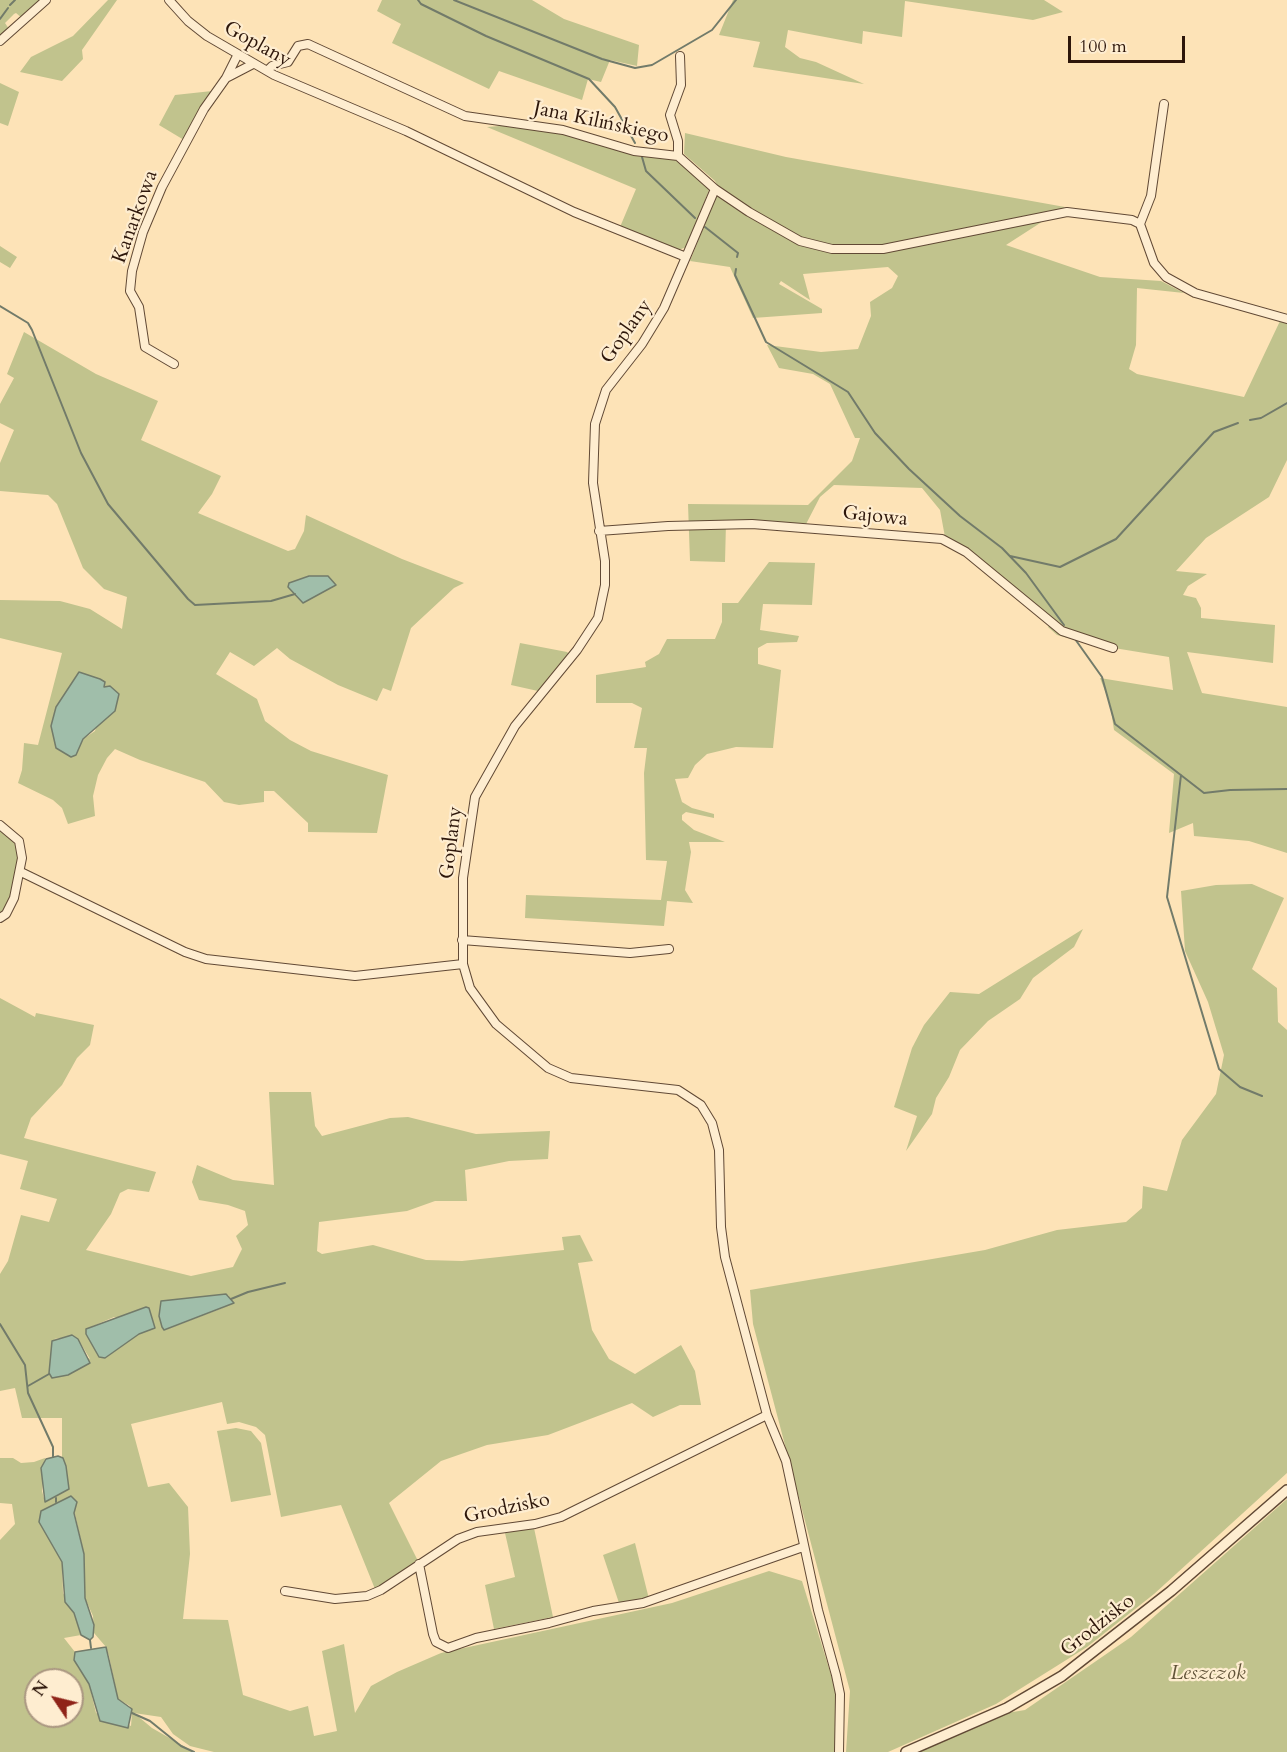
<!DOCTYPE html>
<meta charset="utf-8">
<style>
body{margin:0}
#map{position:relative;width:1287px;height:1752px;overflow:hidden;background:#fde3b7;font-family:Cardo,serif}
canvas{display:block}
.north{position:absolute;left:24px;top:1668px;width:60px;height:60px;box-sizing:border-box;background:#feedd0;border:2px solid #aa9781;border-radius:50%;rotate:305deg;font-size:16px;font-weight:700;line-height:24px;text-align:center;color:#2d160a}
.north::after{content:'';display:block;margin:auto;width:21px;height:27px;background:#8f2418;clip-path:polygon(50% 0,100% 100%,50% 72%,0 100%)}
.scale{position:absolute;left:1068px;top:36px;width:117px;height:27px;box-sizing:border-box;border:3px solid #2d160a;border-top:0;padding-left:8px;font-size:18px;line-height:21px;white-space:nowrap;color:#2d160a;-webkit-text-stroke:4px #feedd0;paint-order:stroke}
</style>
<div id="map">
<canvas width="1287" height="1752"></canvas>
<div class="north">N</div>
<div class="scale">100 m</div>
</div>
<script>
const ctx = document.querySelector('canvas').getContext('2d');
ctx.lineJoin = 'round';
function paint(path, color) { ctx.fillStyle = color; ctx.fill(path, 'evenodd'); }
const shape = rows => new Path2D(rows.map(r => 'M' + r).join(''));
function trace(path, color, width, dash) { ctx.strokeStyle = color; ctx.lineWidth = width; ctx.lineCap = dash ? 'butt' : 'round'; ctx.setLineDash(dash || []); ctx.stroke(path); }
function drawText(font, color, halo, rows, align = 'center') {
  ctx.font = font + ' Cardo,serif'; ctx.lineWidth = 4.5; ctx.setLineDash([]); ctx.textBaseline = 'middle'; ctx.strokeStyle = halo; ctx.fillStyle = color; for (const [text, x, y, turn = 0] of rows) {
    ctx.save(); ctx.translate(x, y); ctx.rotate((+turn || 0) * Math.PI / 180); ctx.textAlign = isNaN(turn) ? turn : align; if (halo) ctx.strokeText(text, 0, 0); ctx.fillText(text, 0, 0); ctx.restore();
  }
}
const green = shape([
 [0,0,42,0,22,18,16,13,14,14,5,23,9,29,0,37],
 [108,0,117,0,82,50,83,59,62,81,20,72,31,57,73,36],
 [382,0,532,0,564,19,639,45,637,66,610,60,601,82,588,79,582,100,499,71,489,89,392,43,401,24,377,11],
 [733,0,1044,0,1063,12,1033,20,905,1,902,37,863,31,862,44,788,30,785,47,800,58,816,62,864,84,753,67,760,42,719,35],
 [0,83,19,92,8,126,0,123],
 [212,91,184,140,159,125,175,95],
 [512,125,563,132,636,156,673,159,683,163,706,183,709,190,687,247,678,250,620,227,636,189,487,127],
 [685,133,786,157,1065,207,1006,245,1100,277,1161,281,1184,293,1137,288,1136,345,1129,369,1137,374,1244,397,1280,321,1287,323,1287,460,1269,497,1206,538,1176,571,1207,574,1188,586,1183,595,1196,598,1201,608,1201,618,1275,625,1273,663,1187,652,1202,693,1287,707,1287,853,1249,841,1194,836,1193,823,1169,833,1174,774,1114,730,1110,704,1100,678,1173,690,1169,657,1114,648,1079,634,1082,642,1057,635,1048,627,1052,622,945,537,940,510,922,488,834,485,820,497,804,528,726,523,725,562,690,561,688,504,808,505,852,461,860,438,855,438,830,384,813,374,779,368,767,345,821,352,858,349,871,316,870,302,892,288,898,276,888,267,803,274,810,300,781,281,779,284,822,309,822,313,753,318,730,267,690,261,719,189,715,181,684,154],
 [0,246,17,257,10,268,0,262],
 [24,332,96,374,158,401,141,440,221,476,212,494,198,513,288,551,295,549,304,531,306,515,402,559,464,583,454,588,411,628,391,691,383,688,377,701,338,685,290,659,277,648,254,666,230,652,216,674,257,699,265,721,290,740,311,751,388,775,377,833,308,832,308,823,274,791,264,791,264,802,239,805,224,802,205,782,140,760,115,749,107,758,98,775,93,796,95,816,68,824,62,808,53,800,18,783,22,770,24,743,38,745,62,653,0,638,0,600,60,601,90,609,122,629,127,597,104,589,83,568,57,504,48,495,0,491,0,463,14,430,0,423,0,404,14,378,7,374],
 [79,672,100,679,106,688,95,731,83,739,71,757,56,748,56,707],
 [769,562,815,563,812,605,763,604,760,630,799,636,797,642,767,643,758,648,758,664,781,670,773,748,736,747,707,754,695,765,688,778,675,779,682,802,692,808,714,814,714,818,686,812,682,815,682,820,694,830,725,842,689,842,691,852,685,890,693,903,667,901,664,926,525,918,526,895,661,900,667,861,646,860,644,773,647,748,634,748,642,708,632,703,596,703,596,675,646,667,645,662,659,654,667,639,715,639,722,622,722,603,738,603],
 [520,643,567,652,569,654,538,691,511,685],
 [0,829,17,846,19,861,11,898,6,909,0,913],
 [1252,884,1284,898,1252,969,1277,988,1278,1022,1287,1030,1287,1473,1154,1594,1087,1647,996,1704,888,1752,846,1752,850,1691,753,1324,750,1290,985,1250,1057,1230,1126,1222,1142,1208,1143,1186,1167,1191,1182,1140,1216,1094,1224,1055,1208,1002,1185,951,1181,891,1216,885],
 [1083,929,1074,947,1033,978,1020,999,988,1021,960,1050,949,1077,936,1098,932,1114,906,1151,917,1116,894,1107,912,1048,924,1025,950,992,979,994],
 [0,998,35,1017,36,1013,94,1025,90,1045,77,1058,62,1085,31,1118,24,1138,156,1172,149,1192,128,1189,120,1193,111,1214,86,1250,191,1276,233,1267,242,1249,236,1236,248,1225,245,1211,228,1205,199,1200,192,1182,197,1165,233,1180,274,1185,269,1092,311,1092,315,1126,322,1136,390,1118,408,1117,476,1134,550,1131,548,1159,509,1161,465,1170,467,1201,435,1201,407,1211,319,1222,317,1251,322,1254,373,1245,426,1260,462,1261,564,1250,562,1237,580,1235,593,1261,578,1263,592,1330,609,1359,635,1374,681,1345,695,1371,701,1405,680,1405,653,1417,632,1403,548,1435,487,1445,441,1461,389,1503,418,1561,375,1589,341,1505,281,1517,265,1435,256,1427,239,1422,227,1424,222,1402,131,1424,148,1487,169,1483,188,1507,190,1554,183,1619,228,1620,243,1695,290,1711,308,1706,314,1736,337,1731,322,1651,344,1644,355,1713,371,1686,397,1672,441,1653,672,1603,769,1571,802,1581,836,1691,835,1752,214,1752,190,1746,173,1734,161,1717,134,1713,152,1728,194,1752,0,1752,0,1540,15,1524,12,1504,0,1503,0,1458,13,1458,21,1463,34,1462,45,1458,42,1491,45,1502,69,1489,62,1457,62,1418,22,1418,15,1388,0,1391,0,1274,8,1261,21,1215,49,1222,57,1199,20,1189,28,1161,0,1154],
 [228,1295,233,1303,220,1309,165,1330,162,1327,159,1316,161,1301],
 [114,1317,154,1328,139,1334,105,1358,99,1357,86,1334,86,1329],
 [68,1337,78,1339,90,1359,54,1339],
 [71,1496,84,1554,85,1598,93,1616,94,1633,106,1647,109,1656,118,1699,130,1706,132,1713,131,1726,96,1713,89,1684,77,1666,75,1652,64,1638,81,1635,74,1613,63,1593,62,1562,39,1522,41,1511],
 [36,1680,72,1680,72,1716,36,1716],
 [236,1428,251,1431,261,1443,271,1495,231,1502,217,1431],
 [1287,1499,1287,1752,915,1752,1001,1714,1025,1710,1131,1637],
 [534,1528,553,1617,494,1629,485,1585,515,1577,505,1533],
 [635,1543,649,1599,619,1603,603,1555]
]);
const water = shape([
 [309,576,328,576,336,585,303,603,288,587,289,583,309,576],
 [79,672,100,679,105,682,104,687,110,686,119,694,115,711,83,739,76,755,71,757,56,748,51,726,56,707,79,672],
 [226,1294,234,1303,164,1330,162,1327,159,1316,161,1301,226,1294],
 [146,1307,149,1308,155,1328,139,1334,105,1358,99,1357,86,1334,86,1329,146,1307],
 [72,1335,78,1339,90,1363,68,1375,52,1378,49,1373,52,1341,72,1335],
 [58,1456,63,1458,66,1466,69,1489,45,1502,41,1468,46,1459,58,1456],
 [71,1496,77,1502,74,1513,84,1554,85,1598,94,1625,93,1637,90,1640,81,1635,74,1613,65,1602,62,1562,39,1522,41,1511,71,1496],
 [106,1647,118,1699,132,1709,128,1728,100,1721,89,1684,74,1660,75,1652,106,1647]
]);
const stream = shape([
 [418,0,421,4,486,36,589,79,615,107,635,143],
 [454,0,602,59,635,68,652,65,712,30,736,0],
 [10,5,15,0],
 [0,19,8,8],
 [642,157,646,171,695,218],
 [705,227,738,253,737,257],
 [736,269,735,275,766,342,848,392,875,433,909,469,960,516,1002,548,1026,573,1064,625],
 [0,306,28,323,32,330,81,453,108,504,188,599,195,605,271,601,295,594],
 [1250,420,1261,418,1287,403],
 [1010,556,1060,567,1116,539,1214,432,1238,423],
 [1075,639,1102,677,1115,724,1204,793,1230,790,1287,789],
 [1181,775,1167,897,1219,1069,1240,1087,1262,1096],
 [231,1299,248,1292,285,1283],
 [0,1324,25,1365,28,1393,53,1447,53,1457],
 [28,1386,49,1374],
 [56,1498,56,1502],
 [90,1640,91,1648],
 [132,1713,150,1721,181,1746,194,1752]
]);
const minor = shape([
 [169,0,188,21,207,36,274,75,406,131,574,212,686,257,664,308,642,344,606,390,595,424,593,483,605,561,605,585,598,618,577,650,515,726,475,797,463,878,463,964,470,988,496,1024,548,1068,571,1078,678,1090,701,1105,712,1123,719,1150,721,1227,725,1257,767,1415,786,1461,818,1610,836,1675,840,1694,839,1752],
 [0,41,46,0],
 [267,71,272,66,288,62,298,46,308,44,465,116,563,130,634,151,678,156,715,189,749,212,800,241,832,249,883,249,1067,212,1132,220,1140,224,1154,263,1166,277,1195,293,1287,319],
 [228,77,253,64],
 [678,156,678,141,670,115,681,85,680,56],
 [1140,224,1151,196,1164,104],
 [686,257,715,189],
 [174,364,145,347,139,307,130,291,132,271,143,232,162,187,204,109,226,78,238,54],
 [599,531,668,526,752,524,942,539,966,552,1062,631,1113,648],
 [0,825,19,841,22,858,14,898,6,914,0,918],
 [21,872,185,952,206,959,355,976,463,964],
 [462,940,630,953,669,949],
 [419,1564,433,1634,436,1642,448,1648,476,1638,549,1623,593,1611,643,1603,803,1547],
 [285,1591,335,1599,367,1596,381,1590,458,1539,477,1532,535,1524,561,1517,767,1415]
]);
const tertiary = shape([
 [906,1752,1007,1708,1062,1676,1171,1591,1287,1490]
]);
const streetNames = [
 ["Goplany",257,45,29],
 ["Jana Kilińskiego",601,123,12],
 ["Kanarkowa",136,217,-70],
 ["Goplany",627,332,-55],
 ["Gajowa",875,517,6],
 ["Goplany",452,843,-83],
 ["Grodzisko",507,1509,-12],
 ["Grodzisko",1098,1626,-38]
];
const parkNames = [
 ["Leszczok",1208,1674]
];
paint(green, '#c1c38d');
paint(water, '#a0beaa');
trace(water, '#727b6a', 1.5);
trace(stream, '#727b6a', 2);
trace(minor, '#614935', 10);
trace(tertiary, '#614935', 12);
trace(minor, '#feedd0', 8);
trace(tertiary, '#feedd0', 9);
drawText('20px', '#2d160a', '#feedd0', streetNames);
drawText('italic 20px', '#615338', '#feedd0', parkNames);
</script>
